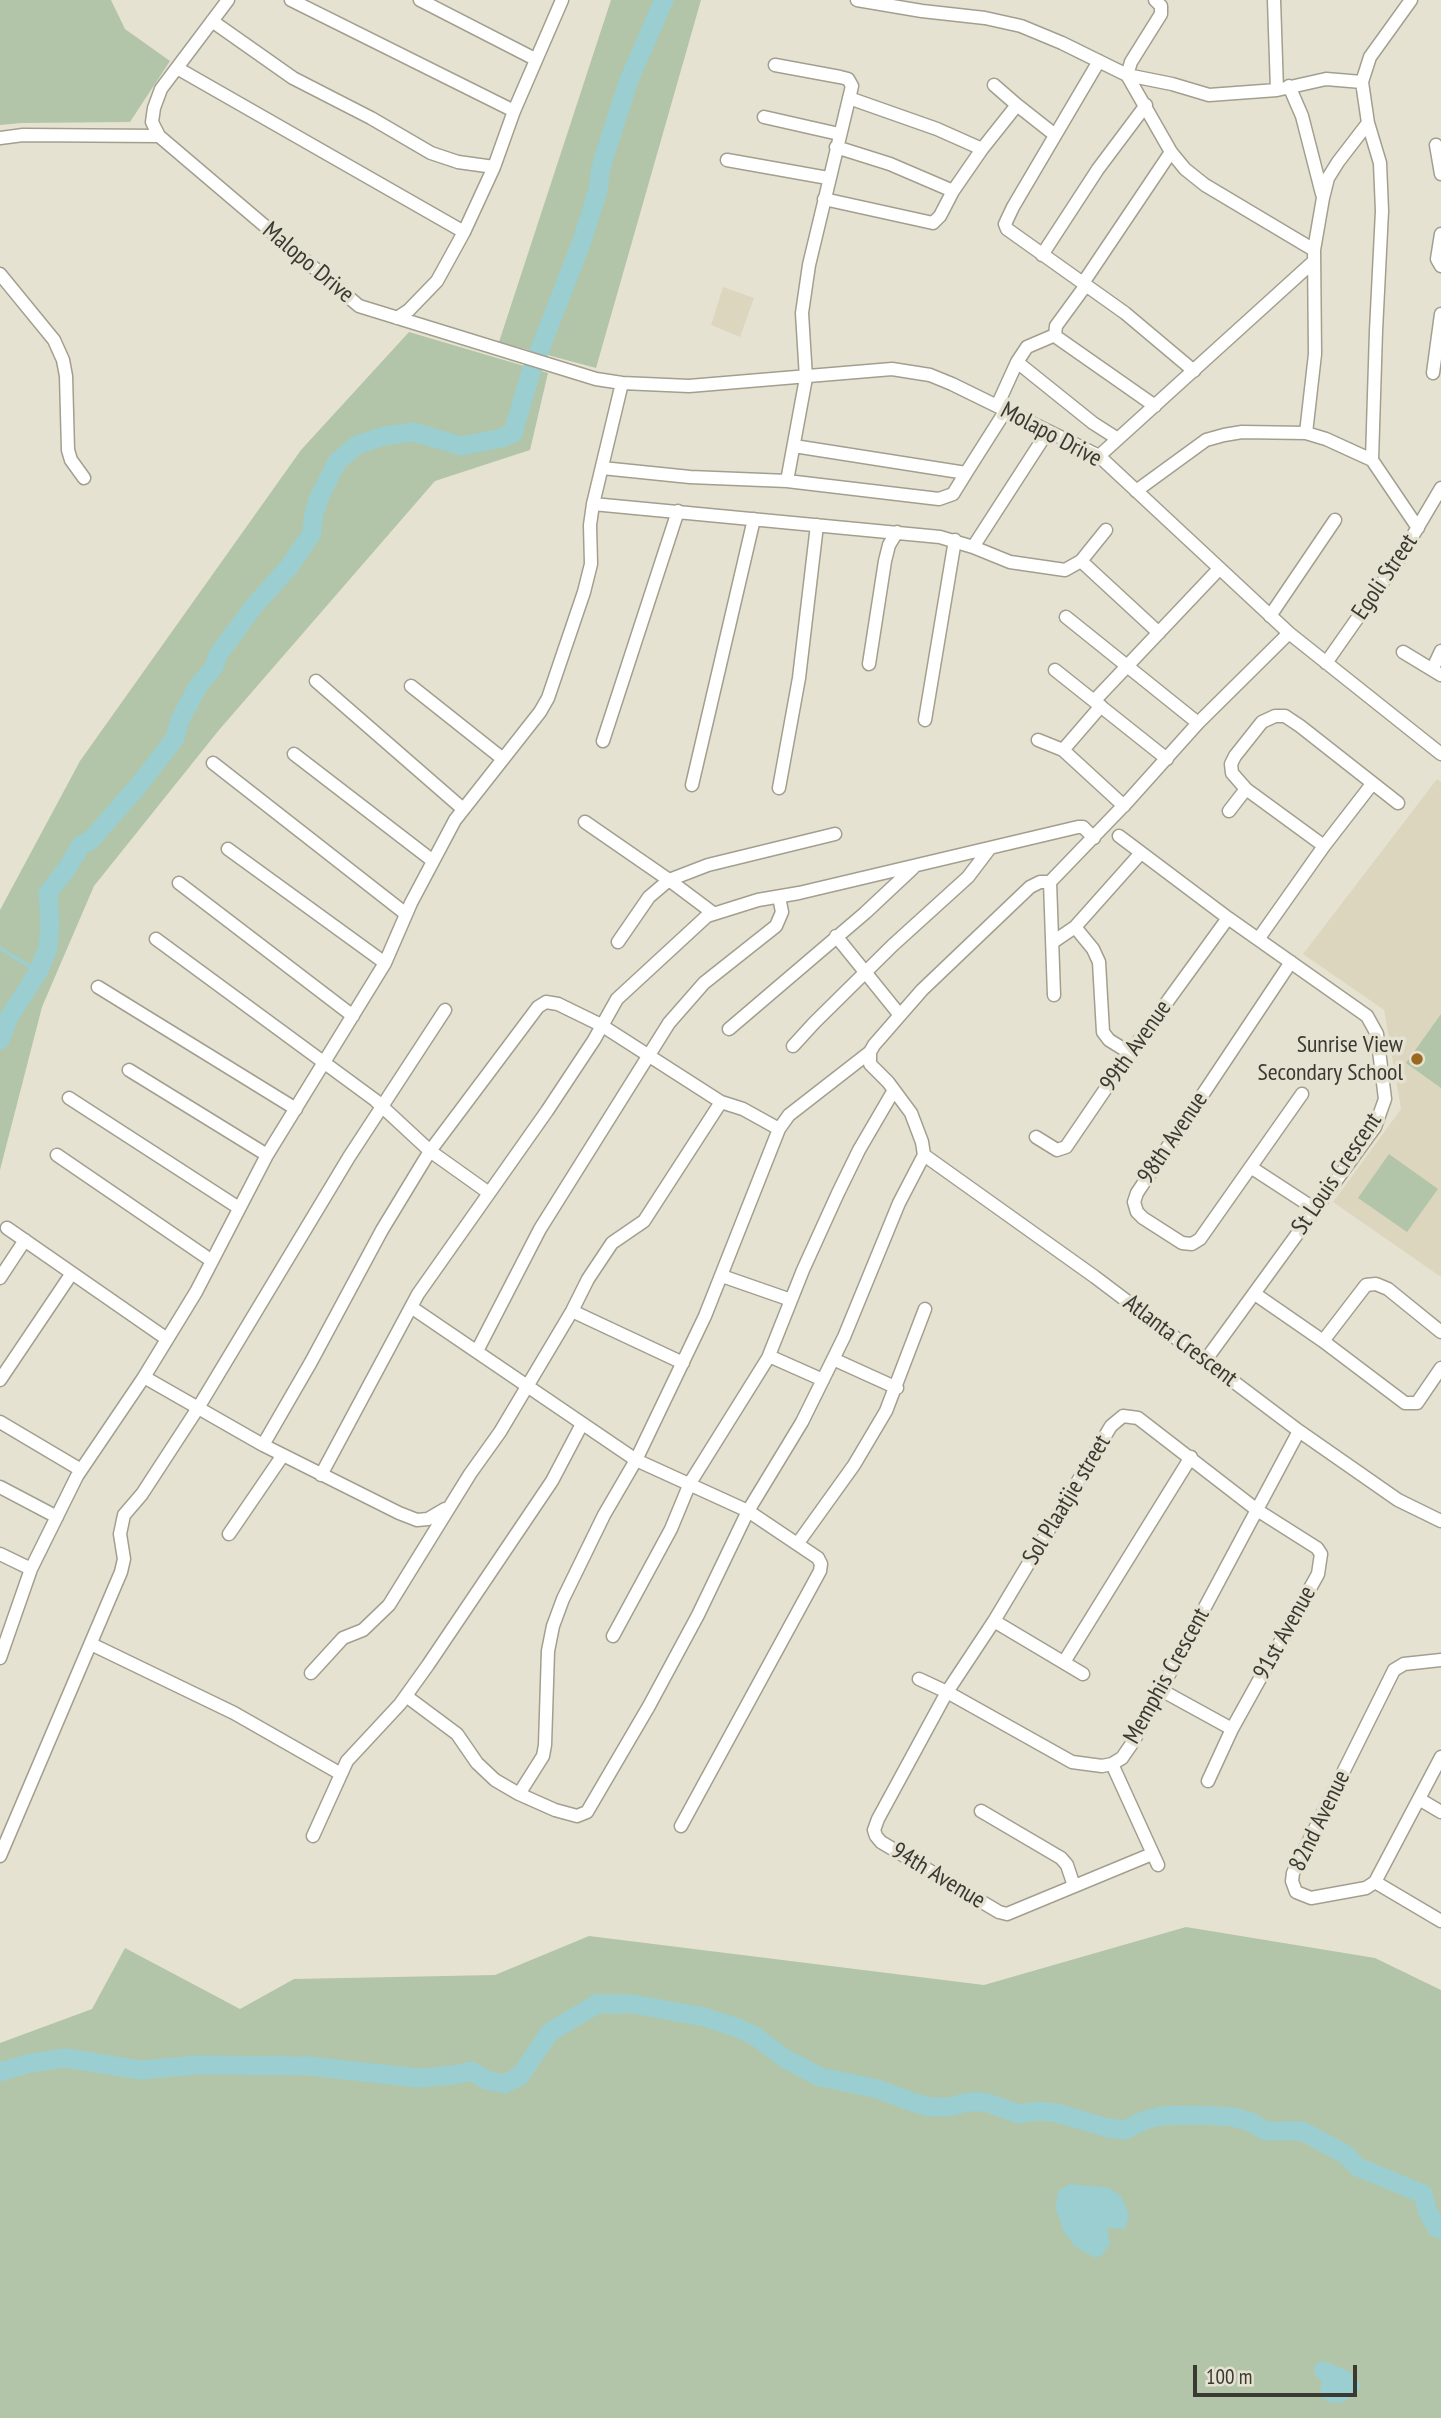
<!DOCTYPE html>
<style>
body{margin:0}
#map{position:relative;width:1441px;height:2418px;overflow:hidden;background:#e6e2d1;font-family:"PT Sans Narrow",sans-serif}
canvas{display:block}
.scale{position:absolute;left:1193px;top:2365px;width:164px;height:32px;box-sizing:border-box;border:4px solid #3a3932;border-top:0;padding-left:9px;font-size:21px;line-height:24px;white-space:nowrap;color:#3a3932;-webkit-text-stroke:5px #e6e2d1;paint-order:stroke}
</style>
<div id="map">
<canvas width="1441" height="2418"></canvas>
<div class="scale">100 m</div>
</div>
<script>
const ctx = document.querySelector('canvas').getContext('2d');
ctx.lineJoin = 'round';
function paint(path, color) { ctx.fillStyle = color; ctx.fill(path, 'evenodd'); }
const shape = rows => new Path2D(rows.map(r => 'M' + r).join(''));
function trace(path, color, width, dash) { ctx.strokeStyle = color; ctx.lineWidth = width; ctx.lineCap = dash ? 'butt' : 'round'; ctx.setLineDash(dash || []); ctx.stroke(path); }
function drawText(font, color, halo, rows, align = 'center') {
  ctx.font = font + ' "PT Sans Narrow",sans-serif'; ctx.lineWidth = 7; ctx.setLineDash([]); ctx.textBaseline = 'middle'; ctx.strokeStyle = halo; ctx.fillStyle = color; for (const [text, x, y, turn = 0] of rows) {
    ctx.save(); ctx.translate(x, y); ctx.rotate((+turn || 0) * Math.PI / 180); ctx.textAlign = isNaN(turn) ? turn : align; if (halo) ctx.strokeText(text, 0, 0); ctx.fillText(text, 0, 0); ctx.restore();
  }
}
const built = shape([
 [723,287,754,298,740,337,711,325],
 [1437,779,1441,782,1441,1277,1333,1202,1401,1109,1384,1010,1303,954]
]);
const green = shape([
 [0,0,111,0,125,29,170,61,130,122,22,123,0,125],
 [611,0,701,0,596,368,499,342],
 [409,332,548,373,530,450,435,481,219,730,94,886,42,1007,0,1170,0,910,80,761,301,450],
 [1441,1014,1441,1088,1406,1063],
 [1389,1154,1438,1189,1407,1232,1358,1198],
 [1186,1927,1375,1958,1441,1990,1441,2418,0,2418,0,2043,92,2009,125,1948,240,2009,294,1979,495,1975,589,1936,984,1985]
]);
const water = shape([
 [1070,2184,1109,2188,1122,2197,1129,2215,1125,2229,1107,2228,1110,2244,1103,2254,1095,2258,1076,2247,1064,2232,1055,2207,1059,2190],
 [1323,2361,1349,2371,1361,2385,1357,2393,1344,2402,1329,2403,1322,2397,1320,2391,1322,2382,1315,2374,1314,2368,1317,2363]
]);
const stream = shape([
 [0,948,38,972]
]);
const river = shape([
 [0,1040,8,1019,38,972,48,948,50,923,48,893,68,867,81,845,90,841,139,785,175,738,180,720,198,686,214,667,218,655,254,606,289,567,312,533,313,518,318,500,337,462,357,445,384,436,414,432,461,446,502,438,513,433,530,375,582,241,598,190,600,172,605,154,629,80,664,0],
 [0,2072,30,2063,66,2058,140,2070,198,2065,308,2066,419,2078,454,2075,471,2071,486,2080,504,2084,520,2076,550,2032,597,2004,633,2004,704,2017,738,2028,755,2036,784,2058,820,2077,878,2089,912,2102,930,2107,950,2107,967,2102,985,2102,1019,2114,1038,2111,1057,2113,1108,2128,1125,2130,1143,2121,1160,2116,1196,2115,1233,2117,1251,2122,1265,2131,1302,2131,1345,2154,1358,2167,1423,2194,1428,2212,1437,2228,1441,2229]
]);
const street = shape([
 [228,0,161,89,154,108,152,122,159,136,359,306,596,379,622,383,689,386,892,369,930,375,952,384,1099,456,1289,633,1441,754],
 [291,0,514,111,562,0],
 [420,0,535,59],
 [857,0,922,11,985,18,1021,26,1062,43,1127,75,1172,84,1209,95,1277,90,1326,79,1362,82],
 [1155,0,1161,6,1161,14,1131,62,1127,75,1171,152,1185,169,1205,185,1314,250],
 [1274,0,1277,90],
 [1411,0,1370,57,1362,82,1368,123,1380,163,1382,211,1376,331,1372,460,1418,528],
 [212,21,293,78,371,118,431,153,458,162,494,167],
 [1099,61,1013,207,1005,224,1007,229,1125,313,1194,371],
 [177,68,464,232,494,167,514,111],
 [994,85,1017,105],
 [1289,86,1302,116,1322,194],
 [849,98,937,129,982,149],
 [764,117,839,134],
 [0,138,23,135,159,136],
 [1436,145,1441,174],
 [836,147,890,164,953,191],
 [727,160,828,178],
 [824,199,933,223,940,216,953,191,982,149,1017,105,1055,135],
 [1441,234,1437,259,1441,266],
 [1042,255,1098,169,1146,105],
 [0,274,54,340,63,360,66,376,68,450,71,460,84,478],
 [1083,283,1171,152],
 [1086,285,1056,326,1055,336,1155,406],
 [397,318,409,310,437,281,464,232],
 [1017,362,1093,423,1118,439],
 [1433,373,1441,314],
 [997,406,1017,362,1027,347,1055,335],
 [1306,433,1315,354,1314,250,1323,198,1328,178,1338,162,1368,123],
 [794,446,966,473,1006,410],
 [1099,456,1313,262],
 [602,468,690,477,787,481,806,378,802,313,809,265,852,86,848,79,840,77,775,65],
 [787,481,939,499,953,494,966,473],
 [1136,491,1206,440,1224,435,1242,432,1306,433,1326,439,1372,460],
 [593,504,940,537,973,547,1010,562,1065,570,1081,561],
 [1106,530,1081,561,1159,633],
 [973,547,1048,431],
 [1270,616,1335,520],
 [1066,617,1198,723],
 [1403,652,1441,675],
 [1326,663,1399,559,1441,488],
 [869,664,885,561,889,545,897,532],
 [1433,668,1441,651],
 [1055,670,1094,701],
 [316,681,463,809],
 [411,686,503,759],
 [925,720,955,540],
 [1038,740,1063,750,1124,806],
 [603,741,678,511],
 [1063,750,1101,706],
 [294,754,433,861],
 [1167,759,1094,701,1219,569],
 [213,763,406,914],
 [692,785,754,519],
 [779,788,799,678,817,525],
 [1229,811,1246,789],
 [585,822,669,880,713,913],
 [1119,836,1228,918,1367,1016,1377,1034,1385,1099,1375,1127,1205,1361],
 [1324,846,1246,789,1232,773,1231,764,1235,756,1262,722,1275,716,1285,716,1300,726,1398,803],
 [228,849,385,963],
 [1050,882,1054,995],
 [179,883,353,1016],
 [1075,927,1093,949,1099,962,1103,1032,1109,1040,1130,1053],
 [836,936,899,1014],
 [1259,938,1324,846,1372,784],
 [156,939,375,1100,430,1151,489,1193],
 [618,942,649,897,669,880,708,865,835,834],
 [1053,942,1075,927,1140,854],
 [1291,962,1137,1193,1134,1202,1137,1212,1143,1218,1182,1243,1192,1244,1200,1239,1302,1094],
 [98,987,296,1109],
 [729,1029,865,913,913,868],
 [793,1046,814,1023,893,945,968,877,990,848],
 [129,1070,267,1155],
 [69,1098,239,1208],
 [1036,1137,1057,1150,1066,1147,1130,1053,1228,918],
 [57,1155,212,1261],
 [924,1155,1095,1277,1299,1431,1398,1500,1441,1521],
 [1252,1168,1315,1209],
 [7,1228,167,1339],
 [722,1276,791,1300],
 [0,1278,25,1240],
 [1255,1294,1323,1341,1405,1403,1417,1403,1441,1368],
 [411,1307,636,1460,748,1511,818,1558,821,1564,820,1571,681,1826],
 [572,1311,683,1363],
 [1323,1341,1366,1285,1376,1284,1388,1289,1441,1332],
 [477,1351,540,1229,669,1023,704,983,776,926,782,912,779,897],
 [769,1356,823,1380],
 [833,1359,897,1388],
 [144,1377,263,1445,399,1513,417,1520,428,1519,445,1509],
 [0,1380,72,1273],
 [0,1422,81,1470],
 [263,1445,311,1362,382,1230,430,1151,538,1007,546,1002,558,1004,601,1025,721,1102,743,1109,779,1129],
 [321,1475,418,1294,547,1111,594,1040,617,999,707,916,758,900,799,893,1078,827,1083,827,1094,838],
 [0,1487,57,1517],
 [229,1534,283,1455],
 [798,1543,854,1465,886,1411,925,1309],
 [0,1554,31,1569],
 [994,1621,1083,1674],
 [613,1636,671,1529,690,1483,768,1358,803,1270,838,1193,859,1150,894,1090],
 [91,1644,234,1713,341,1774],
 [0,1658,31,1569,77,1476,144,1377,196,1292,267,1155,385,963,411,903,455,820,540,712,548,698,584,592,591,564,590,525,593,504,622,383],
 [1441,1660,1404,1664,1394,1670,1293,1873,1292,1881,1296,1892,1311,1898,1366,1888,1375,1882,1441,1757],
 [1064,1662,1191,1457],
 [311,1673,343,1638,363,1630,389,1605,470,1474,500,1432,572,1311,588,1279,612,1243,644,1221,721,1102],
 [919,1679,947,1692,1072,1762,1102,1766,1112,1764,1122,1758,1133,1742,1299,1431],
 [1161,1690,1232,1729],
 [406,1696,457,1734,477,1763,495,1780,519,1794,555,1810,577,1816,587,1812,649,1706,698,1615,748,1511,802,1422,844,1337,899,1203,924,1155,922,1142,911,1113,888,1082,870,1064,870,1052,874,1045,922,990,1030,887,1040,882,1050,882,1129,800,1198,723,1289,633],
 [1112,1764,1158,1865],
 [519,1794,543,1756,545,1745,548,1651,553,1626,563,1599,604,1515,636,1460,705,1316,779,1129,789,1115,870,1052],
 [1419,1799,1441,1812],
 [981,1811,1061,1858,1067,1865,1074,1886],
 [313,1836,347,1761,400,1704,428,1665,552,1481,582,1424],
 [1152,1854,1007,1914,999,1912,881,1842,876,1836,874,1830,878,1819,947,1692,994,1621,1111,1426,1123,1416,1138,1418,1257,1510,1317,1548,1321,1554,1318,1574,1232,1729,1208,1781],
 [0,1856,121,1572,124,1559,120,1534,124,1515,142,1494,198,1408,349,1157,445,1010],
 [1375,1882,1441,1921]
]);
const markers = [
 [1417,1059,7,"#9c681f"]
];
const streetNames = [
 ["Malopo Drive",308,263,40],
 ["Molapo Drive",1051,435,28],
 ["Egoli Street",1385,577,-56],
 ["99th Avenue",1136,1046,-55],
 ["98th Avenue",1173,1138,-56],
 ["St Louis Crescent",1337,1174,-56],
 ["Atlanta Crescent",1180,1341,37],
 ["Sol Plaatjie street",1067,1500,-59],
 ["91st Avenue",1285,1633,-61],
 ["Memphis Crescent",1167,1676,-61],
 ["82nd Avenue",1320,1821,-64],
 ["94th Avenue",938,1876,31]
];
const poiNames = [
 ["Sunrise View",1403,1045],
 ["Secondary School",1403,1073]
];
paint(built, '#dcd6bf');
paint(green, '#b2c5a8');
paint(water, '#9aced0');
trace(stream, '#9aced0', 3.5);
trace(river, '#9aced0', 19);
trace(street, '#a39f8f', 15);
trace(street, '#fff', 12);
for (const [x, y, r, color] of markers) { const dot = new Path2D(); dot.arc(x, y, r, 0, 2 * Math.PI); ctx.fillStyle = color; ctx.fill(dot); trace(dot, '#e6e2d1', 2.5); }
drawText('24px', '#3a3932', '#e6e2d1', streetNames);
drawText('24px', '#3a3932', '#e6e2d1', poiNames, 'right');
</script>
